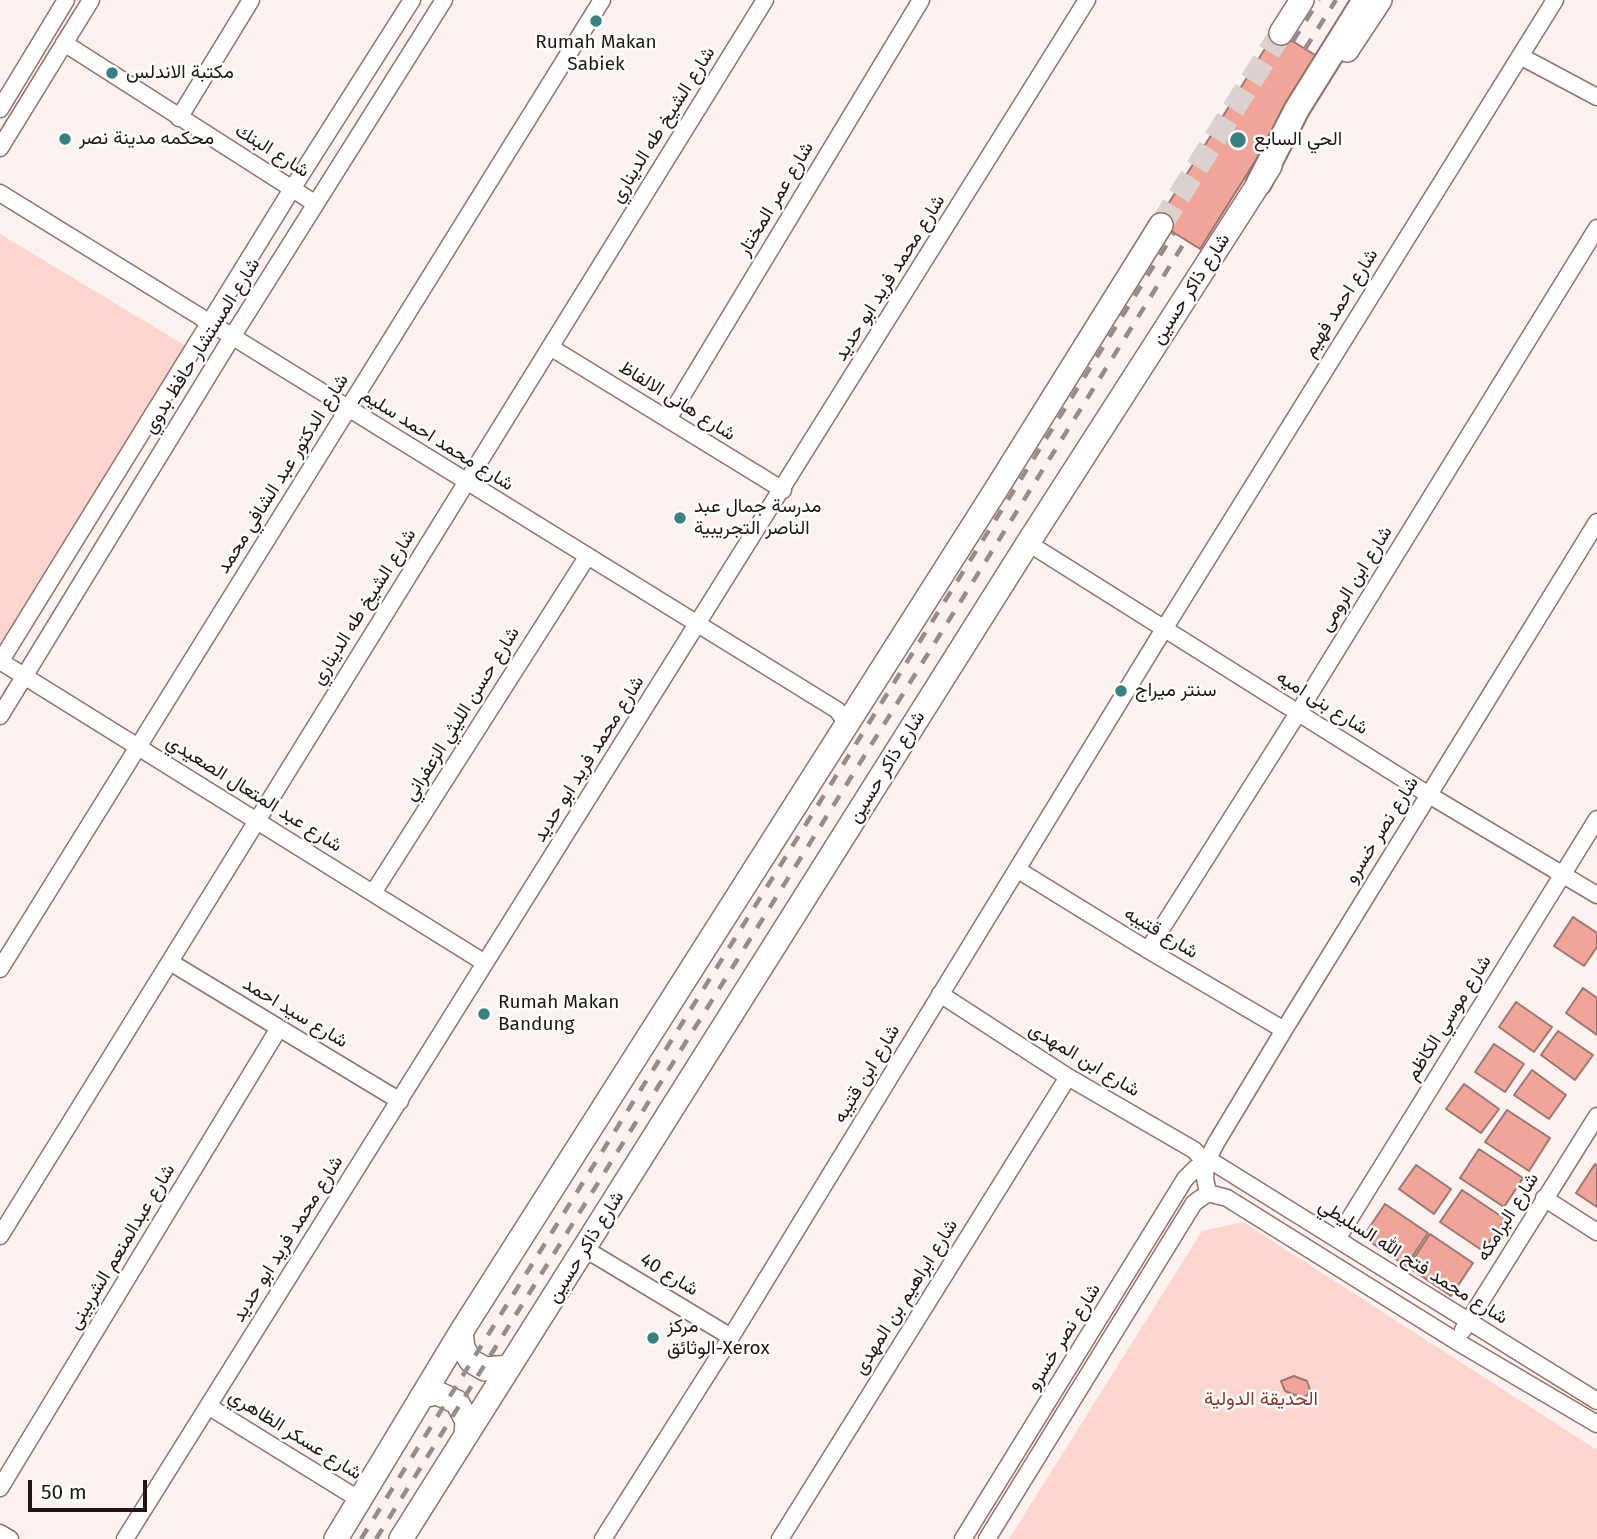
<!DOCTYPE html>
<meta charset="utf-8">
<style>
body{margin:0}
#map{position:relative;width:1597px;height:1539px;overflow:hidden;background:#fcf3f1;font-family:"Fira Sans",sans-serif}
canvas{display:block}
.scale{position:absolute;left:28px;top:1480px;width:119px;height:32px;box-sizing:border-box;border:4px solid #231512;border-top:0;padding-left:9px;font-size:21px;line-height:24px;white-space:nowrap;color:#231512;-webkit-text-stroke:5px #fff;paint-order:stroke}
</style>
<div id="map">
<canvas width="1597" height="1539"></canvas>
<div class="scale">50 m</div>
</div>
<script>
const ctx = document.querySelector('canvas').getContext('2d');
ctx.lineJoin = 'round';
function paint(path, color) { ctx.fillStyle = color; ctx.fill(path, 'evenodd'); }
const shape = rows => new Path2D(rows.map(r => 'M' + r).join(''));
function trace(path, color, width, dash) { ctx.strokeStyle = color; ctx.lineWidth = width; ctx.lineCap = dash ? 'butt' : 'round'; ctx.setLineDash(dash || []); ctx.stroke(path); }
function drawText(font, color, halo, rows, align = 'center') {
  ctx.font = font + ' "Fira Sans",Vazirmatn,sans-serif'; ctx.lineWidth = 5; ctx.setLineDash([]); ctx.textBaseline = 'middle'; ctx.strokeStyle = halo; ctx.fillStyle = color; for (const [text, x, y, turn = 0] of rows) {
    ctx.save(); ctx.translate(x, y); ctx.rotate((+turn || 0) * Math.PI / 180); ctx.textAlign = isNaN(turn) ? turn : align; if (halo) ctx.strokeText(text, 0, 0); ctx.fillText(text, 0, 0); ctx.restore();
  }
}
const green = shape([
 [0,234,186,346,0,647],
 [1243,1222,1597,1450,1597,1539,1009,1539,1202,1231]
]);
const building = shape([
 [1276,31,1320,58,1200,249,1157,222,1276,31],
 [1573,917,1597,933,1597,947,1584,966,1554,946,1573,917],
 [1583,988,1597,998,1597,1035,1566,1013,1583,988],
 [1516,1002,1552,1027,1534,1052,1499,1027,1516,1002],
 [1558,1031,1593,1055,1575,1080,1541,1055,1558,1031],
 [1494,1044,1524,1064,1505,1092,1475,1072,1494,1044],
 [1532,1070,1566,1095,1549,1119,1514,1095,1532,1070],
 [1464,1084,1499,1109,1481,1133,1446,1109,1464,1084],
 [1507,1110,1550,1138,1529,1171,1485,1142,1507,1110],
 [1479,1149,1523,1178,1504,1207,1460,1178,1479,1149],
 [1595,1164,1597,1166,1597,1207,1576,1193,1595,1164],
 [1416,1165,1451,1189,1434,1214,1399,1189,1416,1165],
 [1462,1190,1505,1219,1483,1251,1440,1222,1462,1190],
 [1385,1204,1428,1233,1406,1266,1363,1237,1385,1204],
 [1430,1234,1473,1263,1451,1296,1408,1267,1430,1234],
 [1294,1376,1307,1381,1311,1393,1302,1398,1285,1391,1281,1381,1294,1376]
]);
const secondaryTunnel = shape([
 [1161,225,1281,33]
]);
const minor = shape([
 [64,43,316,204],
 [1520,56,1597,97],
 [0,109,66,0],
 [179,118,251,0],
 [0,148,91,0],
 [0,193,837,710,843,718,845,727],
 [550,347,783,490],
 [668,419,921,0],
 [1028,543,1429,795,1597,895],
 [0,661,485,963],
 [0,662,292,189,412,0],
 [0,716,232,337,444,0],
 [1018,870,1148,950,1284,1030],
 [373,893,587,557],
 [1148,950,1298,713,1597,228],
 [170,962,400,1101],
 [0,969,602,0],
 [940,994,1068,1077,1194,1150,1206,1163],
 [1206,1163,1216,1164,1597,1401],
 [1208,1193,1205,1178,1206,1163,1216,1143,1284,1030,1597,522],
 [1208,1193,1227,1198,1456,1341,1597,1424],
 [1544,1198,1597,1232],
 [0,1236,765,0],
 [1337,1239,1597,819],
 [585,1249,731,1337],
 [1463,1330,1597,1116],
 [208,1406,360,1500],
 [0,1488,279,1028],
 [0,1533,10,1539],
 [125,1539,1087,0],
 [603,1539,731,1337,1164,629,1555,0],
 [780,1539,1068,1077],
 [963,1539,1185,1179,1196,1168,1206,1163],
 [987,1539,1194,1203,1208,1193]
]);
const secondary = shape([
 [1281,33,1302,0],
 [1347,50,1380,0],
 [461,1332,463,1348,471,1361,485,1369,509,1367],
 [422,1396,437,1393,457,1402,467,1421,466,1436],
 [336,1539,461,1332,997,488,1161,225],
 [401,1539,1028,543,1270,166]
]);
const primary = shape([
 [1259,183,1297,109,1365,0]
]);
const rail = shape([
 [1293,41,1319,0],
 [1305,49,1336,0],
 [361,1539,1174,233],
 [376,1539,1186,240]
]);
const markers = [
 [596,21,7,"#388181"],
 [112,73,7,"#388181"],
 [65,139,7,"#388181"],
 [1238,140,9,"#388181"],
 [680,518,7,"#388181"],
 [1121,691,7,"#388181"],
 [484,1014,7,"#388181"],
 [653,1338,7,"#388181"]
];
const poiNames = [
 ["Rumah Makan",596,43,"center"],
 ["Sabiek",596,65,"center"],
 ["مكتبة الاندلس",126,73],
 ["محكمه مدينة نصر",79,139],
 ["الحي السابع",1254,140],
 ["مدرسة جمال عبد",694,507],
 ["الناصر التجريبية",694,529],
 ["سنتر ميراج",1135,691],
 ["Rumah Makan",498,1003],
 ["Bandung",498,1025],
 ["مركز",667,1327],
 ["الوثائق-Xerox",667,1349]
];
const streetNames = [
 ["شارع الشيخ طه الديناري",663,125,-58],
 ["شارع البنك",272,151,32],
 ["شارع عمر المختار",776,199,-59],
 ["شارع محمد فريد ابو حديد",890,278,-58],
 ["شارع ذاكر حسين",1191,289,-57],
 ["شارع احمد فهيم",1341,303,-58],
 ["شارع المستشار حافظ بدوي",202,346,-58],
 ["شارع هانى الالفاظ",677,401,32],
 ["شارع محمد احمد سليم",437,440,32],
 ["شارع الدكتور عبد الشافي محمد",283,474,-58],
 ["شارع ابن الرومى",1356,579,-58],
 ["شارع الشيخ طه الديناري",364,607,-58],
 ["شارع بنى اميه",1322,703,32],
 ["شارع حسن الليثي الزعفراني",462,714,-58],
 ["شارع محمد فريد ابو حديد",589,759,-58],
 ["شارع ذاكر حسين",887,767,-58],
 ["شارع عبد المتعال الصعيدي",254,794,32],
 ["شارع نصر خسرو",1382,830,-58],
 ["شارع قتيبه",1161,933,31],
 ["شارع سيد احمد",295,1013,31],
 ["شارع موسي الكاظم",1449,1018,-58],
 ["شارع ابن المهدى",1084,1060,31],
 ["شارع ابن قتيبه",867,1074,-59],
 ["شارع البرامكه",1508,1217,-58],
 ["شارع محمد فريد ابو حديد",288,1239,-58],
 ["شارع عبدالمنعم الشربينى",122,1247,-59],
 ["شارع ذاكر حسين",586,1247,-58],
 ["شارع محمد فتح الله السليطي",1413,1262,32],
 ["شارع 40",669,1275,31],
 ["شارع ابراهيم بن المهدى",906,1297,-58],
 ["شارع نصر خسرو",1064,1337,-58],
 ["شارع عسكر الظاهري",295,1435,32]
];
const parkNames = [
 ["الحديقة الدولية",1261,1400]
];
paint(green, '#ffd6cf');
paint(building, '#f0a598');
trace(building, '#9c766f', 2);
trace(secondaryTunnel, '#dbd2d0', 23, [23, 11]);
trace(minor, '#957068', 19);
trace(secondary, '#957068', 26);
trace(primary, '#957068', 28);
trace(minor, '#fff', 16);
trace(secondary, '#fff', 23);
trace(primary, '#fff', 24);
trace(rail, '#978c89', 4.5, [12, 12]);
for (const [x, y, r, color] of markers) { const dot = new Path2D(); dot.arc(x, y, r, 0, 2 * Math.PI); ctx.fillStyle = color; ctx.fill(dot); trace(dot, '#fff', 2.5); }
drawText('19px', '#231512', '#fff', poiNames, 'left');
drawText('19px', '#231512', '#fff', streetNames);
drawText('19px', '#8d3629', '#fff', parkNames);
</script>
